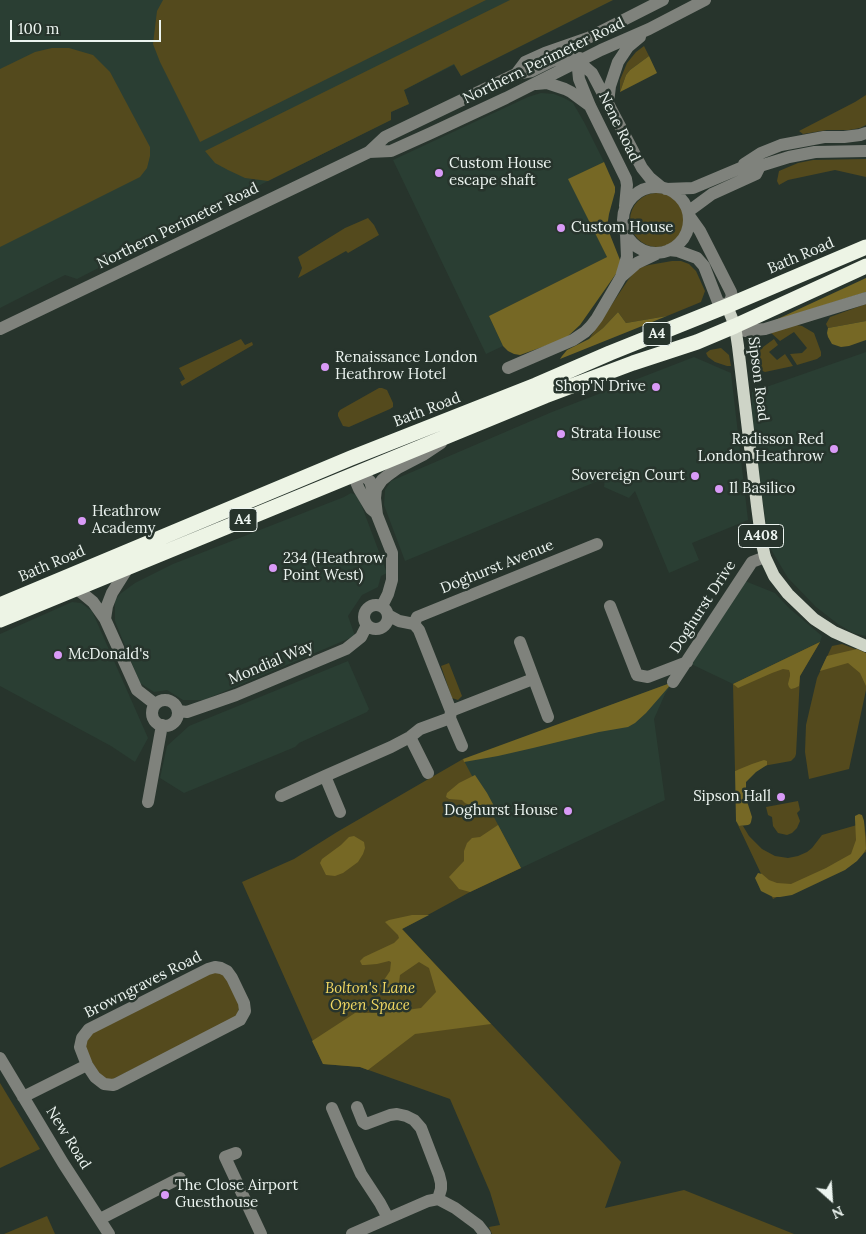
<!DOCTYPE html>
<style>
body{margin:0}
#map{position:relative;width:866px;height:1234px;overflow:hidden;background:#27342c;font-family:Lora,serif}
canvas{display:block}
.north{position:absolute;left:806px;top:1174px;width:50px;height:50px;-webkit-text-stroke:4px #27342c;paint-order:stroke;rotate:154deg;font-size:14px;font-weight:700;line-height:20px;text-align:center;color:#ecf4f0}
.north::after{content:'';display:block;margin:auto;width:18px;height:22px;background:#ecf4f0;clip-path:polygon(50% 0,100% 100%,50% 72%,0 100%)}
.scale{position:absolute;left:10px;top:20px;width:151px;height:22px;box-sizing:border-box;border:2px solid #ecf4f0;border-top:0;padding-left:6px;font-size:15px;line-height:18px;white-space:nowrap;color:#ecf4f0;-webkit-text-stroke:4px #27342c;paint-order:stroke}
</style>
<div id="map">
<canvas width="866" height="1234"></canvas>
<div class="north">N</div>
<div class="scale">100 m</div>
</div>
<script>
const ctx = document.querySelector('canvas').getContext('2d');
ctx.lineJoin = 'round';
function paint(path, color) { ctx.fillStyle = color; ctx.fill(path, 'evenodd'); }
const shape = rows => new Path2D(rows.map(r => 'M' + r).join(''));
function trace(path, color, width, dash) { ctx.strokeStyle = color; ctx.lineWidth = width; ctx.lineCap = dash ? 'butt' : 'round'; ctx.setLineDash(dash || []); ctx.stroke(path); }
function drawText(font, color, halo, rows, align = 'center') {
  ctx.font = font + ' Lora,serif'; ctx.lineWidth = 5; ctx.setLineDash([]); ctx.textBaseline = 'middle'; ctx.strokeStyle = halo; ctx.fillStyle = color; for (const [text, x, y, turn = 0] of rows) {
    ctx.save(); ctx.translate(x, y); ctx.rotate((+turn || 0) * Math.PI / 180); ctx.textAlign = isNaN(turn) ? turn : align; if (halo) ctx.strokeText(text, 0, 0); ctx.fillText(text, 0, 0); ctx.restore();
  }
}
const built = shape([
 [0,0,613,0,461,76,454,65,404,90,409,104,391,112,391,120,268,181,77,279,65,275,0,308],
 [541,93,554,94,564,98,573,103,584,122,604,162,569,179,607,257,489,316,503,346,486,354,393,160,528,97],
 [866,352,866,636,853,633,838,624,816,607,788,578,769,546,752,424,752,392],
 [694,357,731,373,748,520,692,543,699,560,669,573,635,491,629,498,604,487,605,478,405,561,384,505,385,490,391,481,552,412],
 [351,493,356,495,361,504,387,573,381,576,378,587,362,595,348,616,355,636,204,700,183,700,167,690,154,692,140,683,115,621,115,600,120,594,135,583,173,564,344,497],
 [745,581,775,593,789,608,822,636,820,642,733,684,689,663],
 [72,602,81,603,92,611,148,738,135,762,111,746,0,686,0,634],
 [348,661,369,709,367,712,299,743,295,747,184,793,160,778,167,746,189,726],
 [673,682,665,694,654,719,665,800,521,868,462,760]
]);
const green = shape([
 [163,0,486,0,200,142,160,62,153,44,157,11],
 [510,0,613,0,461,76,454,64,404,90,409,104,391,112,391,120,268,181,245,178,228,170,215,163,205,151],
 [644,46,649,56,630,70,626,75,620,92,620,80,627,63,636,52],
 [52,48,69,48,93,55,110,72,150,147,150,156,147,168,140,177,0,247,0,69,35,52],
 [866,95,866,125,860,128,849,130,827,130,803,134,799,131,855,102],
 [866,159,866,177,835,170,788,180,779,185,777,181,779,171,798,163,813,160],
 '630 220a27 27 0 1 1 54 0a27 27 0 1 1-54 0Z',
 [368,218,374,225,379,235,348,253,346,251,298,278,302,268,298,257,345,228],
 [672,261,681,261,689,264,696,271,705,291,701,302,667,316,626,323,618,312,603,328,589,339,628,280,635,271,642,267,649,265],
 [866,304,866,321,828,328,826,324,830,317],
 [796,325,802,326,814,333,821,352,821,356,817,359,797,365,790,354,802,353,807,348,794,332,780,341,770,332],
 [241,339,245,345,252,342,253,345,182,386,180,382,185,379,179,368],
 [774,339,778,345,769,352,777,360,785,354,793,366,765,372,753,367,754,362,759,350],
 [721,348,729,355,731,366,727,366,715,362,708,357,706,353,710,350],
 [379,388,382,388,387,390,393,403,393,407,390,409,349,427,343,426,338,416,338,413,340,410],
 [820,642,800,676,796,754,795,757,791,761,735,771,733,684],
 [842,644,866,653,866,690,849,769,809,779,805,752,806,725,817,678,832,646],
 [449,663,462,696,458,700,452,698,441,666],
 [463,759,521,868,470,892,402,929,621,1162,605,1208,684,1190,794,1234,492,1234,489,1227,500,1225,490,1192,450,1099,360,1067,323,1064,242,882,294,859,337,832],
 [798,801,800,810,797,813,800,821,797,828,792,833,787,835,778,833,773,826,772,817,768,815,766,807],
 [737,823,739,826,743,826,749,836,762,849,775,856,788,858,798,856,807,852,812,848,822,835,864,823,866,837,866,852,773,899],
 [213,972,225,974,240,1003,237,1017,109,1081,102,1078,85,1051,86,1042,91,1032],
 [0,1083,40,1149,0,1168],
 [47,1216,55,1234,4,1234]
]);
const forest = shape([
 [649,56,657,73,620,92,626,75,630,70],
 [604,162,615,187,615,192,609,214,607,227,620,260,620,268,580,325,566,338,559,341,520,355,514,354,508,351,503,346,489,316,607,257,568,179],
 [866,278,866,292,771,322],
 [618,312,626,323,667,316,560,359,562,356,567,350,589,339,603,328],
 [866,321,866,340,849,346,841,347,832,344,828,337,827,333,828,328],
 [820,642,800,676,799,686,795,688,791,689,789,687,788,684,790,676,790,673,789,670,783,669,772,673,738,688,733,684],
 [857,649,866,653,866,686,860,673,848,663,820,671,827,656],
 [673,682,646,713,635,723,628,727,599,732,533,748,498,756,464,762,463,759],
 [764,760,767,761,767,765,756,772,746,782,746,798,752,817,751,822,750,824,748,825,739,826,736,821,735,771,752,764],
 [475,775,487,793,494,806,495,810,493,816,483,816,474,807,465,803,462,800,449,799,446,797,447,793,459,783],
 [859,814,862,815,864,821,866,849,863,854,857,861,845,870,792,895,780,897,773,897,761,891,755,878,758,873,762,874,769,880,777,883,791,884,826,868,851,854,856,840,855,819,855,816],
 [498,825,521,868,470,892,459,889,449,877,464,861,464,851,467,843,472,838,480,837],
 [354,836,364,842,365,848,363,854,358,862,343,873,335,876,326,875,320,863,322,859,341,845,349,837],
 [412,915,429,915,402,929,491,1024,415,1034,368,1070,360,1067,323,1064,312,1041,355,1013,385,1013,421,1008,436,992,429,968,419,962,400,975,399,983,404,988,402,991,385,991,380,986,390,971,391,962,389,961,377,964,365,965,362,965,360,961,364,957,394,943,399,938,398,935,385,922,389,920]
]);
const minor = shape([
 [580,58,578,62,578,69,579,79,590,106,626,179,627,185,625,206],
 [516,74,532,71,550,62,563,57,570,58,578,62,585,67,592,73,642,168,650,178,661,187],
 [536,84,547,83,565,89,571,92,590,106],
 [608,103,610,86,618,62,628,47,640,37],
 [369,152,391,151,431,133,506,98,601,50,649,29,705,0],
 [744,164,761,153,781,145,824,137,844,137,860,135,866,133],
 '623 220a33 33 0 1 1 66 0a33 33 0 1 1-66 0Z',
 [666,189,693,188,750,164,760,166,789,157,815,152,866,151],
 [689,211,712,194,756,174,760,166],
 [669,250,678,251,697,258,704,266,718,302,727,306,732,297,731,292,700,231,690,217],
 [621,277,637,263,656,254],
 [735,326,745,331,765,329,866,298],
 [0,329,369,152,385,137,516,74,525,62,545,53,588,38,663,0],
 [508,368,573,340,585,332,591,326,597,318,621,277,627,257,626,234],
 [357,473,364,476,370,481,375,498,377,515,392,553,392,580,388,594,382,606],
 [357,473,356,482,359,489,371,509,377,514],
 [375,498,376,489,382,480,387,476,398,468,423,455,441,443],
 [76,588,93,602,105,619,137,690,155,704],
 '364 617a12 12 0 1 1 24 0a12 12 0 1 1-24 0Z',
 [610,606,637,675,648,677,687,662],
 [388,615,399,621,414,624,419,630,451,711,450,718,462,746],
 [105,619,107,606,112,593,129,566],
 [414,624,417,617,597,544],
 [520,642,548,717],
 [673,682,752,562,765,557],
 '152 713a13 13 0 1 1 26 0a13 13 0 1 1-26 0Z',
 [178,711,187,712,236,695,346,649,361,637,367,625],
 [451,711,533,679],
 [410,737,428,773],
 [325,776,340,812],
 [281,796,325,776,391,747,410,737,420,729,450,718],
 [148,802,162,725],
 [215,967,221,968,227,971,232,978,244,1003,245,1011,240,1020,116,1084,113,1085,104,1084,95,1077,87,1065,80,1047,82,1038,89,1029,208,969,215,967],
 [0,1058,63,1163,109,1234],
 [23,1097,87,1065],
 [357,1107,363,1122,366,1124,390,1115,397,1114,406,1116,414,1120,421,1128,439,1175,441,1183,441,1189,438,1199],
 [332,1108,347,1143,361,1174,380,1203,388,1218],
 [236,1153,225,1157,261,1234],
 [438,1199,455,1208,478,1225,485,1234],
 [100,1219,180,1178],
 [352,1234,428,1201,438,1199]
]);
const major = shape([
 [727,306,735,326,738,346,757,506,762,544,765,557,774,576,788,594,814,619,834,632,866,646]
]);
const highway = shape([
 [0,605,351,458,536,385,610,353,727,306,866,247],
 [0,620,545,396,633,363,697,342,735,326,866,266]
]);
const markers = [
 [439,173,5,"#d99af7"],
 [561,228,5,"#d99af7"],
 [325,367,5,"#d99af7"],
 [656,387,5,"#d99af7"],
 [561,434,5,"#d99af7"],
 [834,449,5,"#d99af7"],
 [695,476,5,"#d99af7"],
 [719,489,5,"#d99af7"],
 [82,521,5,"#d99af7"],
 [273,568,5,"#d99af7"],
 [58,655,5,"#d99af7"],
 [781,797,5,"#d99af7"],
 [568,811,5,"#d99af7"],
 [165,1195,5,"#d99af7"]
];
const shields = [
 [657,334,28],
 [243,520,28],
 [761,536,45]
];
const shieldNames = [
 ["A4",657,334],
 ["A4",243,520],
 ["A408",761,536]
];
const streetNames = [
 ["Northern Perimeter Road",544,61,-26],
 ["Nene Road",619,127,64],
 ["Northern Perimeter Road",178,226,-26],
 ["Bath Road",801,256,-23],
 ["Sipson Road",758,379,83],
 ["Bath Road",427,410,-21],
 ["Bath Road",52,564,-23],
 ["Doghurst Avenue",497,567,-22],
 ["Doghurst Drive",703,607,-57],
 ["Mondial Way",271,663,-23],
 ["Browngraves Road",143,985,-27],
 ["New Road",68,1138,58]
];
const poiNames = [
 ["Custom House",449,164],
 ["escape shaft",449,181],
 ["Custom House",571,228],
 ["Renaissance London",335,358],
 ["Heathrow Hotel",335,375],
 ["Shop'N Drive",646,387,"right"],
 ["Strata House",571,434],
 ["Radisson Red",824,440,"right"],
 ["London Heathrow",824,457,"right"],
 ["Sovereign Court",685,476,"right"],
 ["Il Basilico",729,489],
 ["Heathrow",92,512],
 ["Academy",92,529],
 ["234 (Heathrow",283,559],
 ["Point West)",283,576],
 ["McDonald's",68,655],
 ["Sipson Hall",771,797,"right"],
 ["Doghurst House",558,811,"right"],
 ["The Close Airport",175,1186],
 ["Guesthouse",175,1203]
];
const parkNames = [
 ["Bolton's Lane",370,989],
 ["Open Space",370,1006]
];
paint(built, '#2a3e33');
paint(green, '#544a1d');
paint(forest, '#766825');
trace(minor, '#7f827c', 12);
trace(major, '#ced4c7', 12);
trace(highway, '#edf4e5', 15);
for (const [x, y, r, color] of markers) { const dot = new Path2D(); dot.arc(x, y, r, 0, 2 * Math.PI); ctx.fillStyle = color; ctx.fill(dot); trace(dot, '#27342c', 2); }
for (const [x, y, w] of shields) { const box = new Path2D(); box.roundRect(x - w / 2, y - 11.5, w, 23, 4); ctx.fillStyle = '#27342c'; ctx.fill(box); trace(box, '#ecf4f0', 1); }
drawText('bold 14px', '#ecf4f0', null, shieldNames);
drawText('15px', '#ecf4f0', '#27342c', streetNames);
drawText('15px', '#ecf4f0', '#27342c', poiNames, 'left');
drawText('italic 15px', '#f2d862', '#27342c', parkNames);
</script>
